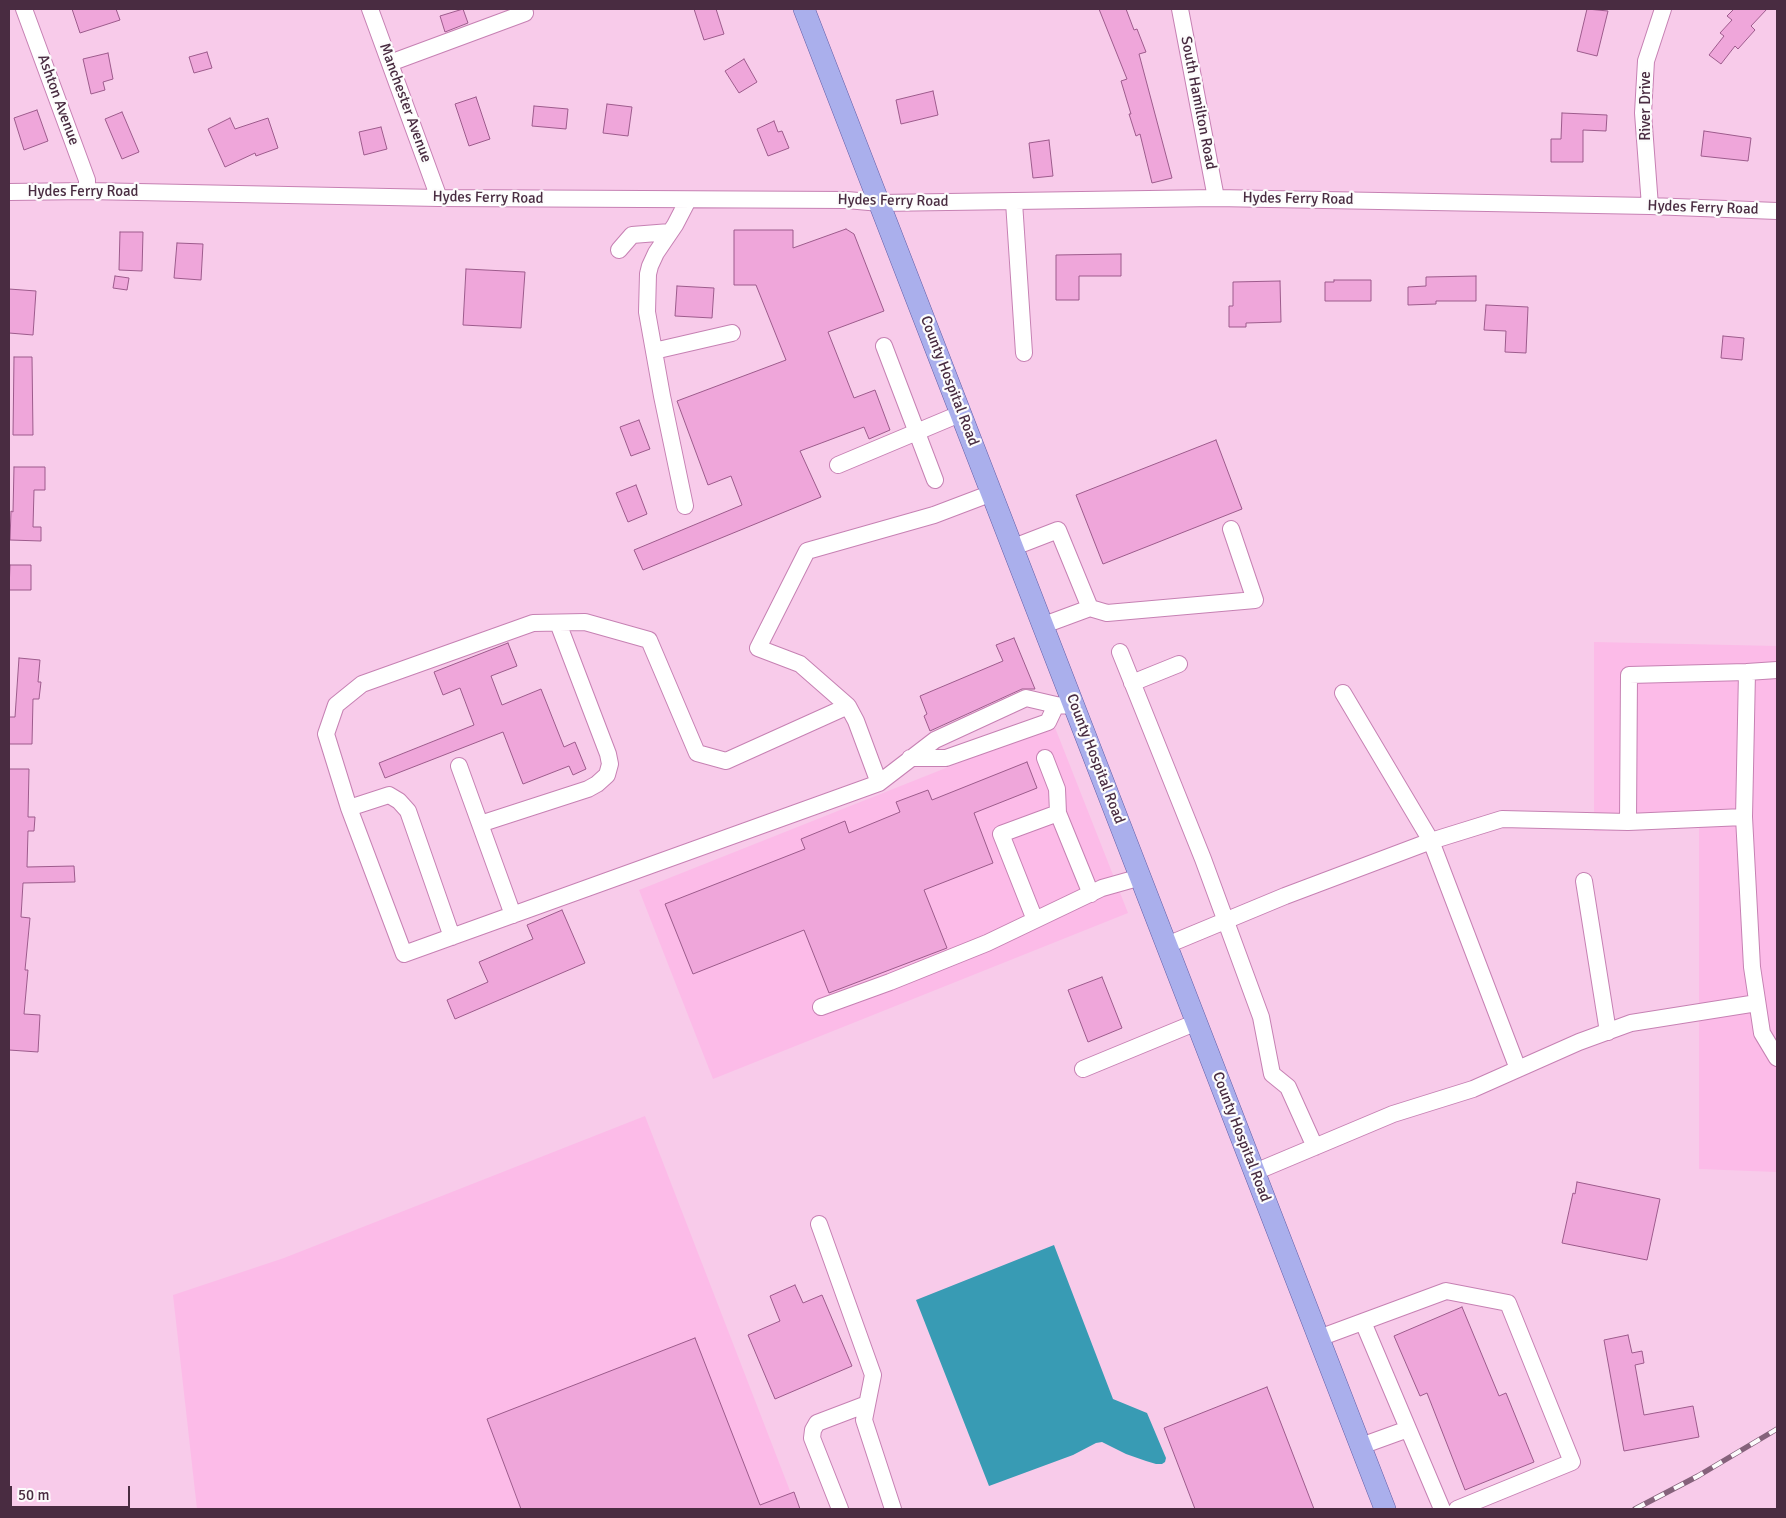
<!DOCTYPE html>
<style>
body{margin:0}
#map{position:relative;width:1786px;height:1518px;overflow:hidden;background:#f8cbea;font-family:Signika,sans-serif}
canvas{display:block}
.frame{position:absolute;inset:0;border:10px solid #492c41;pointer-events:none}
.scale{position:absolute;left:10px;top:1486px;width:120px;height:22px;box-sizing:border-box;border:2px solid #492c41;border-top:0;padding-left:6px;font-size:15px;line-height:18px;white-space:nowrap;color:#492c41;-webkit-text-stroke:4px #fcfcfc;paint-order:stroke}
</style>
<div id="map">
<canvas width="1786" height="1518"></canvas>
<div class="frame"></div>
<div class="scale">50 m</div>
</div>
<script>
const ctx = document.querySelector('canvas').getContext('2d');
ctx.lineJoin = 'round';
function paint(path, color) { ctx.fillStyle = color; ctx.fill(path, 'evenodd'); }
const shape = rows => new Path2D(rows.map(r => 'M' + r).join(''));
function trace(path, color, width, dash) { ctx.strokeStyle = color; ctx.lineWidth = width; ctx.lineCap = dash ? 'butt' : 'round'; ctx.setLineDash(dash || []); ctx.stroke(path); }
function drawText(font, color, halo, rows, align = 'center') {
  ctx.font = font + ' Signika,sans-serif'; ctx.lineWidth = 4.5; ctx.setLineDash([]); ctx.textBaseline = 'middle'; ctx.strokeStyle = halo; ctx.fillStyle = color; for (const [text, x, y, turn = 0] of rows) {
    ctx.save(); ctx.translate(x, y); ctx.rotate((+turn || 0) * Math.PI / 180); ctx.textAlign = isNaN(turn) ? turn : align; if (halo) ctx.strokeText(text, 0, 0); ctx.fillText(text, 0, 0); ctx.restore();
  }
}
const built = shape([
 [1594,642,1777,646,1777,1172,1699,1169,1699,827,1594,831],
 [1054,725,1128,913,713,1079,639,890],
 [645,1116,797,1509,197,1509,173,1295,284,1258]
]);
const water = shape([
 [1054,1245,1113,1399,1147,1413,1166,1458,1165,1462,1162,1464,1156,1464,1146,1461,1126,1454,1102,1442,1096,1443,1073,1455,989,1486,916,1300]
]);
const building = shape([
 [72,9,116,9,120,20,80,33,72,9],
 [463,9,468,23,445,32,440,16,463,9],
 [694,9,716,9,724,34,704,40,694,9],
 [1099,9,1126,9,1134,30,1137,29,1146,52,1139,54,1172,178,1152,183,1140,134,1136,136,1129,114,1131,114,1121,81,1127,79,1099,9],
 [1587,9,1608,11,1597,56,1577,51,1587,9],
 [1734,9,1767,9,1751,26,1755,30,1738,49,1735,46,1721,64,1709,55,1724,36,1720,33,1732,20,1727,16,1734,9],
 [207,52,212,68,194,73,189,57,207,52],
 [108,53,113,79,103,82,105,90,91,94,83,59,108,53],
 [744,59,757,82,739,93,725,71,744,59],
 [933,91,938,115,901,124,896,100,933,91],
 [476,97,490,139,469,146,455,104,476,97],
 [607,104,632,107,628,136,603,133,607,104],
 [534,106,568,109,566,129,532,126,534,106],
 [37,110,48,141,24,150,14,118,37,110],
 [122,112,139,152,122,159,105,119,122,112],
 [1562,113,1607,115,1606,131,1583,130,1583,162,1551,162,1551,139,1561,139,1562,113],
 [230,118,235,129,268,118,278,148,256,156,255,153,225,167,208,129,230,118],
 [774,121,778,132,782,131,789,148,768,156,757,129,774,121],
 [381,127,387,149,364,155,359,132,381,127],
 [1704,131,1751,138,1748,161,1701,156,1704,131],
 [1049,140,1053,176,1033,178,1029,143,1049,140],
 [846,229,854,234,884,311,828,332,854,398,875,390,890,430,869,439,864,427,800,451,821,497,643,570,634,550,742,505,731,476,708,485,677,401,786,360,756,285,734,285,734,230,793,230,793,248,846,229],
 [120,232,143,232,142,271,119,270,120,232],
 [177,243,203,244,201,280,174,278,177,243],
 [1121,254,1121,276,1079,276,1079,300,1056,300,1056,255,1121,254],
 [466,269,525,272,521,328,463,325,466,269],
 [115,276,129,278,127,290,113,288,115,276],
 [1476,276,1476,301,1436,301,1436,304,1408,305,1408,287,1426,286,1426,277,1476,276],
 [1334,280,1371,280,1371,301,1325,301,1325,282,1334,282,1334,280],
 [1280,281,1281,322,1246,323,1246,327,1229,327,1229,306,1233,306,1233,282,1280,281],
 [677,286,714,288,712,318,675,316,677,286],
 [9,289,36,291,33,335,9,333,9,289],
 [1486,305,1528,307,1526,353,1505,352,1506,331,1484,330,1486,305],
 [1723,336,1744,338,1742,360,1721,358,1723,336],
 [14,357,32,357,33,435,13,435,14,357],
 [639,420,650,449,631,456,620,427,639,420],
 [1216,440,1242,509,1103,564,1076,495,1216,440],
 [14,467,45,467,45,490,34,490,33,527,41,527,41,541,10,540,11,511,13,512,14,467],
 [636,485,647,514,628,522,616,493,636,485],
 [10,565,31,565,31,590,9,590,10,565],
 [1014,638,1035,689,1022,689,930,731,924,716,927,714,920,696,1003,661,996,645,1014,638],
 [508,643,517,666,491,676,502,705,541,689,564,747,575,742,586,769,573,775,569,766,523,784,503,732,385,778,379,763,474,725,460,688,443,695,434,672,508,643],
 [19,658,40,660,38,682,41,682,39,699,33,699,32,744,9,744,9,717,15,717,19,658],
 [1027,762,1037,788,974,813,993,863,924,890,947,948,829,993,804,930,693,974,665,904,805,849,801,839,845,821,849,833,900,812,896,802,928,790,932,800,1027,762],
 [9,769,29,769,28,817,35,817,34,831,28,831,27,867,74,866,75,882,23,883,21,917,30,918,25,970,28,970,24,1014,40,1015,38,1052,9,1050,9,769],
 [562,910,585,963,455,1019,447,1000,488,982,479,962,533,939,527,925,562,910],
 [1102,977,1122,1028,1088,1042,1068,990,1102,977],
 [1577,1182,1660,1199,1647,1260,1562,1243,1573,1193,1575,1194,1577,1182],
 [795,1285,803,1303,822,1295,852,1366,775,1399,748,1335,780,1321,770,1296,795,1285],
 [1462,1307,1499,1396,1506,1393,1534,1462,1465,1490,1427,1393,1420,1396,1394,1336,1462,1307],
 [1628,1335,1632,1353,1642,1351,1644,1363,1635,1365,1644,1415,1693,1406,1699,1437,1624,1451,1604,1340,1628,1335],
 [695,1338,760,1505,794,1492,800,1509,521,1509,487,1419,695,1338],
 [1267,1387,1314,1509,1195,1509,1164,1428,1267,1387]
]);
const minor = shape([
 [24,9,87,180,87,191],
 [370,9,439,198],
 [1180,9,1216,198],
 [390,63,525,13],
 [9,192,87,191,439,198,847,200,880,203,1216,198,1650,206,1777,211],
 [1014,202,1024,353],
 [1650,206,1643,113,1646,61,1663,9],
 [619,250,632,235,670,232],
 [884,346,935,480],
 [654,351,732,333],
 [838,465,962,413],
 [685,506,662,396,647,312,648,274,650,266,656,253,675,225,688,200],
 [1014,547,1058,530,1090,608,1044,625],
 [1090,608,1107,613,1255,600,1231,529],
 [1120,652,1203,859,1261,1017,1272,1074,1288,1087,1315,1147],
 [1777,670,1747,672,1744,817,1752,967,1762,1033,1777,1058],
 [1132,683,1179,664],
 [848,706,800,664,758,648,807,551,934,515,992,493],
 [910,758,946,758,1048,722,1056,705],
 [1045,758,1057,789,1058,813,1091,894],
 [459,766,513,915],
 [879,783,856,721,848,706,726,761,697,753,649,640,585,622,533,623,362,684,336,705,326,734,349,808,404,954,879,783,935,740,1026,698,1056,705,1075,706],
 [349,808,389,795,399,801,408,811,452,937],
 [1628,822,1629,675,1747,672],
 [480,824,588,789,597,784,607,775,610,764,608,754,558,623],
 [1584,881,1608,1032],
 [1035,920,1001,834,1058,813],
 [1167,945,1285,896,1431,841,1343,693],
 [821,1007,890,982,987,943,1102,888,1141,877],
 [1083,1069,1197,1022],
 [1518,1069,1431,841,1502,819,1628,822,1744,817],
 [1255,1172,1393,1114,1473,1089,1579,1042,1631,1023,1757,1003],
 [819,1224,873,1375,864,1420,893,1509],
 [1363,1322,1442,1509],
 [1319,1338,1446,1291,1508,1303,1572,1462,1457,1509],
 [1361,1446,1408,1429],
 [840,1509,812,1438,813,1430,817,1423,867,1404]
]);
const major = shape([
 [804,9,1385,1509]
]);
const rail = shape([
 [1635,1509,1698,1476,1777,1429]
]);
const streetNames = [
 ["Ashton Avenue",58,100,70],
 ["Manchester Avenue",405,103,70],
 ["South Hamilton Road",1198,103,79],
 ["River Drive",1646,106,-90],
 ["Hydes Ferry Road",83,192],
 ["Hydes Ferry Road",488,198,1],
 ["Hydes Ferry Road",1298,199,1],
 ["Hydes Ferry Road",893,201,1],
 ["Hydes Ferry Road",1703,208,2],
 ["County Hospital Road",949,381,69],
 ["County Hospital Road",1095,759,69],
 ["County Hospital Road",1241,1137,69]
];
paint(built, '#fcbbe8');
paint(water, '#389bb4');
paint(building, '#efa6da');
trace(building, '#9d5b8c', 1);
trace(minor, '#c681b3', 18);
trace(major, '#645fa8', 22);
trace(minor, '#fff', 16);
trace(major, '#aaafec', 21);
trace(rail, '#85627b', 5.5);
trace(rail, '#fcfcfc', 4, [11]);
drawText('15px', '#492c41', '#fcfcfc', streetNames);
</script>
